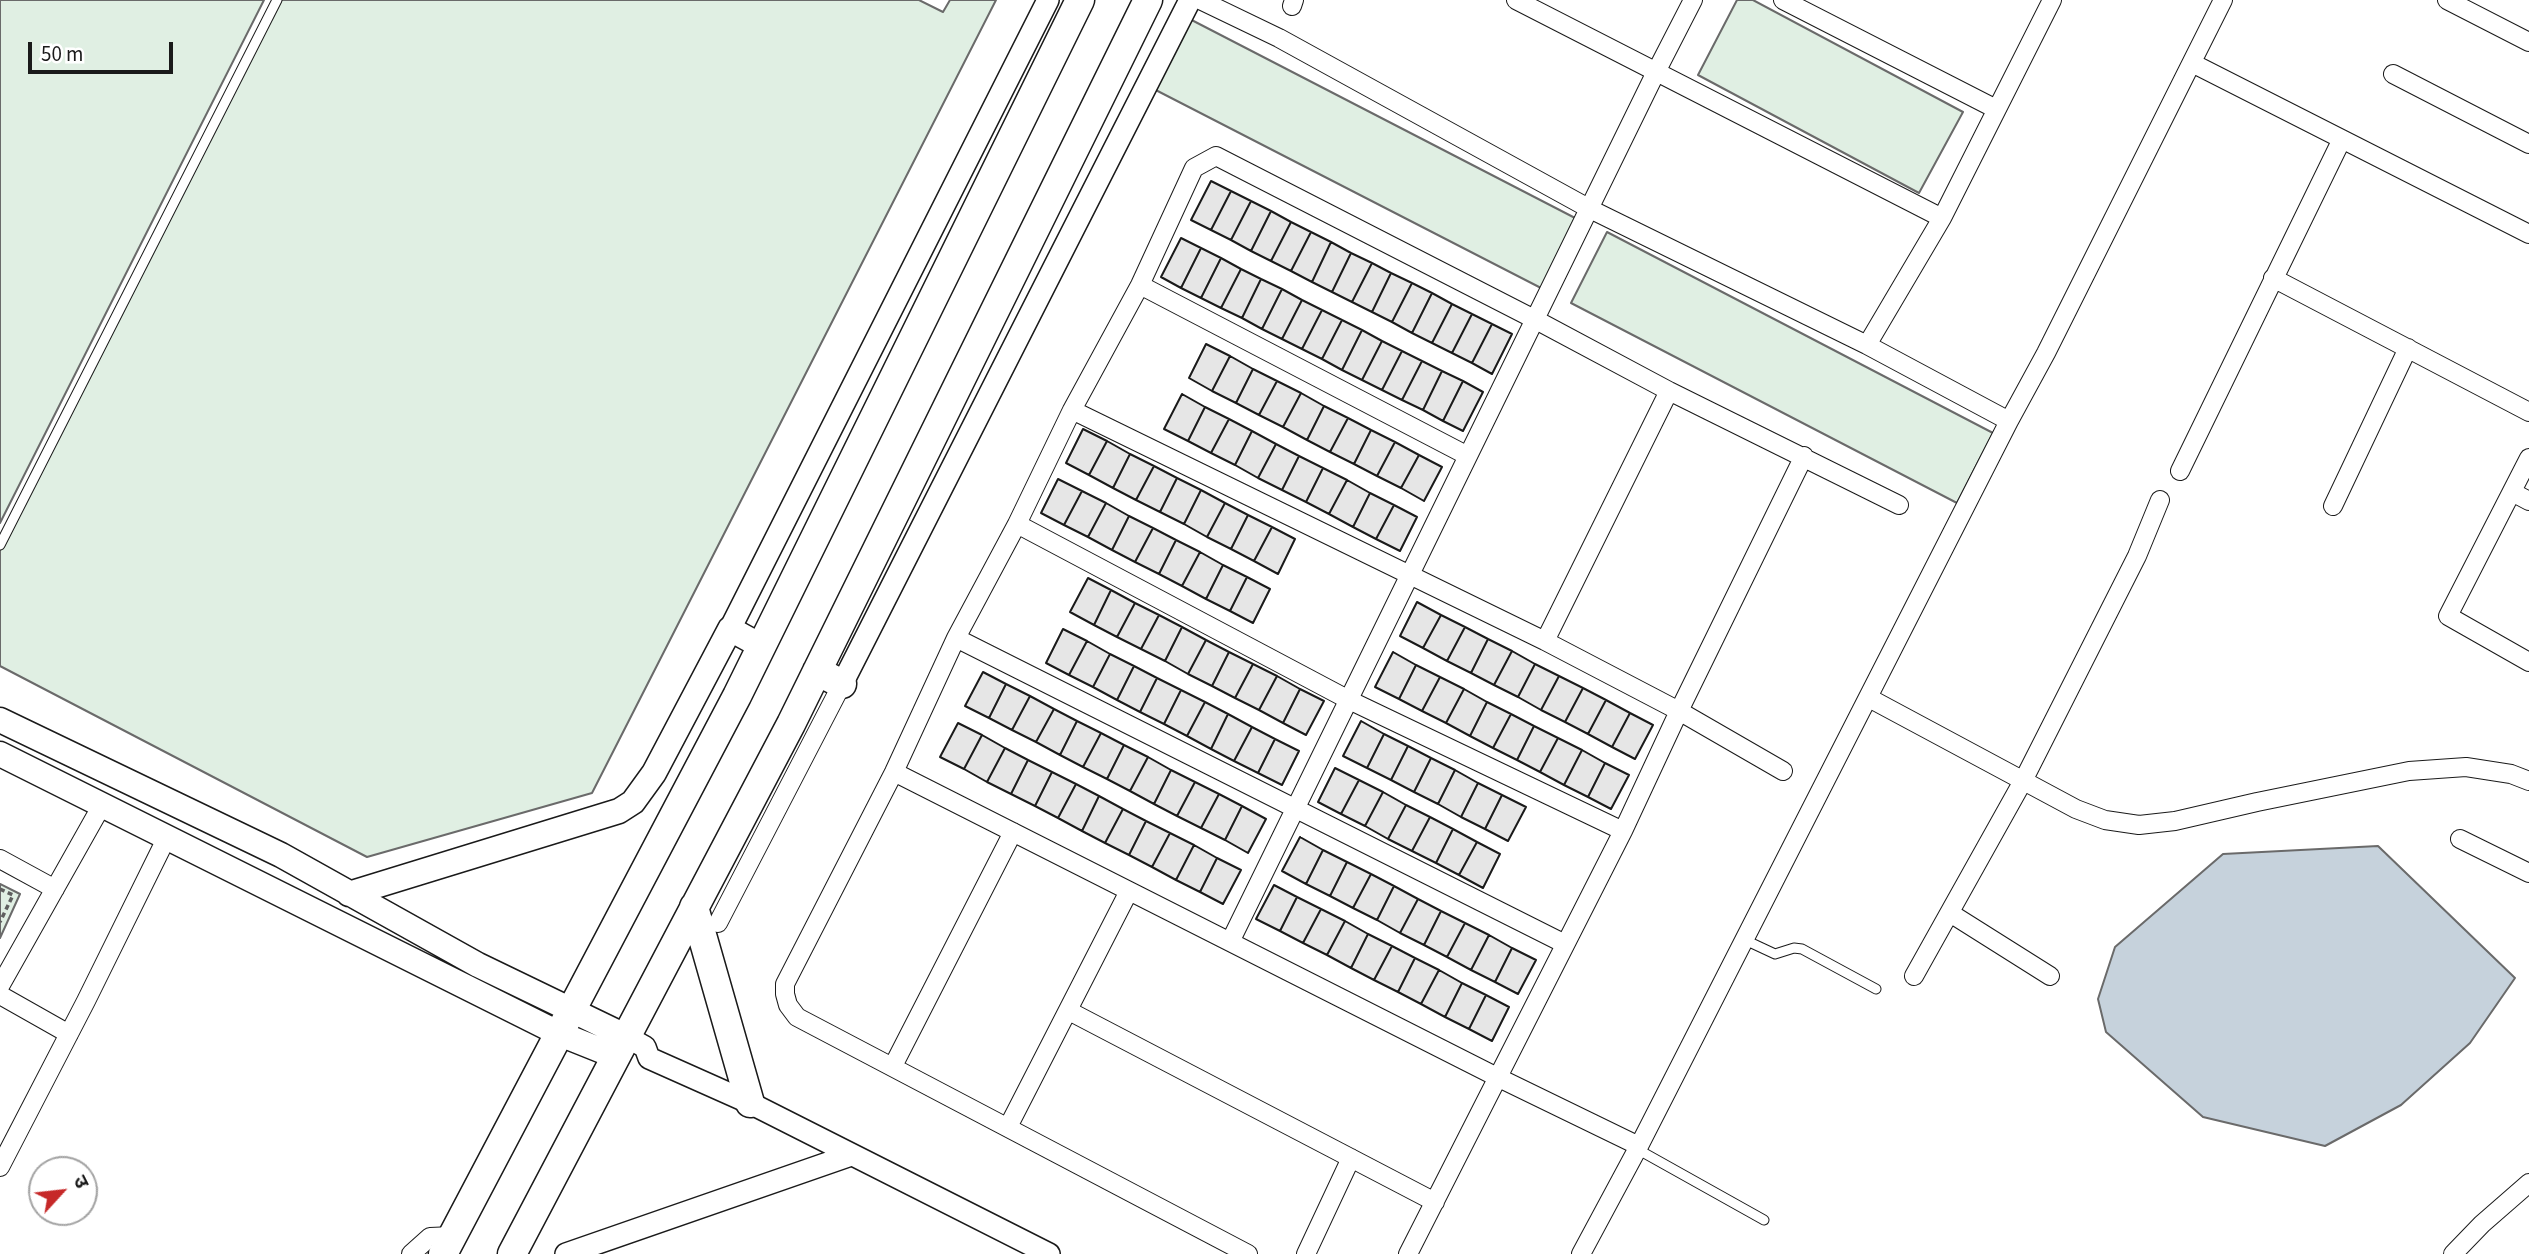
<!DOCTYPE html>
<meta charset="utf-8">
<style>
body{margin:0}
#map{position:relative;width:2529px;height:1254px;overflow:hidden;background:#fff;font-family:"Source Sans 3","Noto Sans Devanagari",sans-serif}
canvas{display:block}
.north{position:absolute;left:28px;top:1156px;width:70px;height:70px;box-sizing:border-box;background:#fff;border:2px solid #a3a3a3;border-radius:50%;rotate:63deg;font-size:19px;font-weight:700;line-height:28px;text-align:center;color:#1a1a1a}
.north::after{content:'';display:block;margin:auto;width:24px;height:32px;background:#c62828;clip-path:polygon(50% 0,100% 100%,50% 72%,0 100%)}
.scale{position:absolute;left:28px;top:42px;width:145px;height:32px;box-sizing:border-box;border:4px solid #1a1a1a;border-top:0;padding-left:9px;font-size:21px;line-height:24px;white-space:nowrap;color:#1a1a1a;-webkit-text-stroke:5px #fff;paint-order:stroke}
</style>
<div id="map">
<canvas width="2529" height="1254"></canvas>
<div class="north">उ</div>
<div class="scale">50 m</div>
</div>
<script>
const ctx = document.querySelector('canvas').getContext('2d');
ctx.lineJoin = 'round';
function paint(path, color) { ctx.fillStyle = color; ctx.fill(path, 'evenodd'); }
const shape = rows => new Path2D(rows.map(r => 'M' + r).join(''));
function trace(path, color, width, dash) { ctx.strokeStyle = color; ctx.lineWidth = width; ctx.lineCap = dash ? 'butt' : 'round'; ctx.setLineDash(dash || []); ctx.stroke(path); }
const green = shape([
 [0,0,264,0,0,523,0,0],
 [275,0,919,0,943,12,950,0,996,0,592,793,367,857,0,666,0,537,275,0],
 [1737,0,1753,0,1963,112,1919,193,1698,75,1737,0],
 [1180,14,1577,219,1541,288,1144,84,1180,14],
 [1607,232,1993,433,1957,503,1571,303,1607,232],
 [0,884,20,894,0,938,0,884]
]);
const water = shape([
 [2378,846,2515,978,2470,1043,2401,1105,2325,1146,2203,1117,2106,1032,2098,999,2115,947,2223,854,2378,846]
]);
const building = shape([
 [1211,181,1231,191,1211,230,1191,220,1211,181],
 [1231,191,1251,201,1231,240,1211,230,1231,191],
 [1251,201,1271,211,1251,251,1231,240,1251,201],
 [1271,211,1291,222,1271,261,1251,251,1271,211],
 [1291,222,1311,232,1291,271,1271,261,1291,222],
 [1311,232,1331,242,1312,282,1291,271,1311,232],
 [1181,238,1201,248,1181,288,1161,277,1181,238],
 [1331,242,1351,253,1332,292,1312,282,1331,242],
 [1201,248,1221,258,1201,298,1181,288,1201,248],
 [1351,253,1372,263,1352,302,1332,292,1351,253],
 [1221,258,1241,269,1221,308,1201,298,1221,258],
 [1372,263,1391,273,1372,312,1352,302,1372,263],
 [1241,269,1261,279,1242,318,1221,308,1241,269],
 [1391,273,1412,283,1392,322,1372,312,1391,273],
 [1261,279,1282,289,1262,329,1242,318,1261,279],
 [1412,283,1432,293,1412,333,1392,322,1412,283],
 [1282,289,1302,300,1282,339,1262,329,1282,289],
 [1432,293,1452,304,1432,343,1412,333,1432,293],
 [1302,300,1322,310,1302,349,1282,339,1302,300],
 [1452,304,1472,314,1452,353,1432,343,1452,304],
 [1322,310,1342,320,1322,359,1302,349,1322,310],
 [1472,314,1492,324,1472,363,1452,353,1472,314],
 [1342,320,1362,330,1342,370,1322,359,1342,320],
 [1492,324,1512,334,1492,374,1472,363,1492,324],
 [1362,330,1382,341,1362,380,1342,370,1362,330],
 [1382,341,1402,351,1382,390,1362,380,1382,341],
 [1206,344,1230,356,1212,391,1189,378,1206,344],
 [1402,351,1422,361,1402,400,1382,390,1402,351],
 [1230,356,1253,369,1236,403,1212,391,1230,356],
 [1422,361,1442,371,1423,410,1402,400,1422,361],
 [1253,369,1277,381,1259,415,1236,403,1253,369],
 [1442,371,1463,381,1443,421,1423,410,1442,371],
 [1277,381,1301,393,1283,427,1259,415,1277,381],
 [1463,381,1483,392,1463,431,1443,421,1463,381],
 [1301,393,1324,406,1307,440,1283,427,1301,393],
 [1182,394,1205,407,1188,441,1164,429,1182,394],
 [1324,406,1348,418,1330,452,1307,440,1324,406],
 [1205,407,1229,419,1211,453,1188,441,1205,407],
 [1348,418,1371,430,1354,464,1330,452,1348,418],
 [1229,419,1252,431,1235,465,1211,453,1229,419],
 [1083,429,1107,441,1089,475,1066,463,1083,429],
 [1371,430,1395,442,1377,476,1354,464,1371,430],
 [1252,431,1276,444,1258,478,1235,465,1252,431],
 [1107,441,1130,454,1113,488,1089,475,1107,441],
 [1395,442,1419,455,1401,488,1377,476,1395,442],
 [1276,444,1299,456,1282,490,1258,478,1276,444],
 [1130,454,1154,466,1136,500,1113,488,1130,454],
 [1419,455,1442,467,1424,501,1401,488,1419,455],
 [1299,456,1323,468,1306,502,1282,490,1299,456],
 [1154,466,1177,478,1160,512,1136,500,1154,466],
 [1323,468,1347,480,1329,514,1306,502,1323,468],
 [1177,478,1201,490,1184,524,1160,512,1177,478],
 [1058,479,1082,491,1064,525,1041,513,1058,479],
 [1347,480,1370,493,1353,527,1329,514,1347,480],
 [1201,490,1225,503,1207,537,1184,524,1201,490],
 [1082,491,1106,503,1088,537,1064,525,1082,491],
 [1370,493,1394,505,1376,539,1353,527,1370,493],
 [1106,503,1129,516,1112,550,1088,537,1106,503],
 [1225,503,1248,515,1231,549,1207,537,1225,503],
 [1394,505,1417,517,1400,551,1376,539,1394,505],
 [1248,515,1272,527,1254,561,1231,549,1248,515],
 [1129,516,1153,528,1135,562,1112,550,1129,516],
 [1272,527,1295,539,1278,574,1254,561,1272,527],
 [1153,528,1176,540,1159,574,1135,562,1153,528],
 [1176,540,1200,552,1182,586,1159,574,1176,540],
 [1200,552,1223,565,1206,599,1182,586,1200,552],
 [1223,565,1247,577,1230,611,1206,599,1223,565],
 [1247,577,1270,589,1253,623,1230,611,1247,577],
 [1088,578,1111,590,1094,625,1070,612,1088,578],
 [1111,590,1135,603,1117,637,1094,625,1111,590],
 [1417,602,1441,615,1423,648,1400,636,1417,602],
 [1135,603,1159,615,1141,649,1117,637,1135,603],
 [1159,615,1182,627,1165,661,1141,649,1159,615],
 [1441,615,1465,627,1447,661,1423,648,1441,615],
 [1182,627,1206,640,1188,674,1165,661,1182,627],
 [1465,627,1488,639,1471,673,1447,661,1465,627],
 [1063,629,1087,641,1069,675,1046,663,1063,629],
 [1488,639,1512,651,1494,685,1471,673,1488,639],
 [1206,640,1229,652,1212,686,1188,674,1206,640],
 [1087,641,1110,654,1093,687,1069,675,1087,641],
 [1512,651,1535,664,1518,697,1494,685,1512,651],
 [1229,652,1253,664,1235,698,1212,686,1229,652],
 [1393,652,1416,665,1399,699,1375,687,1393,652],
 [1110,654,1134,666,1117,700,1093,687,1110,654],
 [1253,664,1277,676,1259,710,1235,698,1253,664],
 [1535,664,1559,676,1541,710,1518,697,1535,664],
 [1416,665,1440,677,1422,711,1399,699,1416,665],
 [1134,666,1157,678,1140,712,1117,700,1134,666],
 [983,672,1006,684,989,718,965,706,983,672],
 [1277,676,1300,689,1283,723,1259,710,1277,676],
 [1559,676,1583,688,1565,722,1541,710,1559,676],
 [1440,677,1464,689,1446,723,1422,711,1440,677],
 [1157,678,1181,690,1164,724,1140,712,1157,678],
 [1006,684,1030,696,1012,730,989,718,1006,684],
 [1583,688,1606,700,1588,734,1565,722,1583,688],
 [1300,689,1324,701,1306,735,1283,723,1300,689],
 [1464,689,1487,702,1470,736,1446,723,1464,689],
 [1181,690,1205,702,1187,736,1164,724,1181,690],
 [1030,696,1054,709,1036,742,1012,730,1030,696],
 [1606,700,1630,713,1612,747,1588,734,1606,700],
 [1205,702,1228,714,1211,749,1187,736,1205,702],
 [1487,702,1511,714,1493,748,1470,736,1487,702],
 [1054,709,1077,721,1060,755,1036,742,1054,709],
 [1630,713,1653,725,1635,759,1612,747,1630,713],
 [1228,714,1252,727,1234,761,1211,749,1228,714],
 [1511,714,1534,726,1517,760,1493,748,1511,714],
 [1077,721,1101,733,1083,767,1060,755,1077,721],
 [1361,721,1384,734,1367,768,1343,756,1361,721],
 [958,723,982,735,964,769,940,757,958,723],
 [1534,726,1558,738,1540,772,1517,760,1534,726],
 [1252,727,1275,739,1258,773,1234,761,1252,727],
 [1101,733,1124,745,1107,779,1083,767,1101,733],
 [1384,734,1408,746,1391,780,1367,768,1384,734],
 [982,735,1005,748,987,782,964,769,982,735],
 [1558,738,1582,750,1564,785,1540,772,1558,738],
 [1275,739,1299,751,1282,785,1258,773,1275,739],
 [1124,745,1148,757,1130,791,1107,779,1124,745],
 [1408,746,1431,758,1414,792,1391,780,1408,746],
 [1005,748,1028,760,1011,794,987,782,1005,748],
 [1582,750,1605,763,1588,797,1564,785,1582,750],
 [1148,757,1171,770,1154,804,1130,791,1148,757],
 [1431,758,1455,770,1438,804,1414,792,1431,758],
 [1028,760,1052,772,1035,806,1011,794,1028,760],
 [1605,763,1629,775,1611,809,1588,797,1605,763],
 [1335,768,1359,780,1341,814,1318,802,1335,768],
 [1171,770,1195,782,1177,816,1154,804,1171,770],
 [1455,770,1478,783,1461,817,1438,804,1455,770],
 [1052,772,1076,784,1058,818,1035,806,1052,772],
 [1359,780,1383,792,1365,826,1341,814,1359,780],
 [1195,782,1219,794,1201,828,1177,816,1195,782],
 [1478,783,1502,795,1485,829,1461,817,1478,783],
 [1076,784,1099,796,1082,831,1058,818,1076,784],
 [1383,792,1406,805,1388,839,1365,826,1383,792],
 [1219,794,1242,806,1225,840,1201,828,1219,794],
 [1502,795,1526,807,1508,841,1485,829,1502,795],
 [1099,796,1123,809,1105,843,1082,831,1099,796],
 [1406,805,1430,817,1412,851,1388,839,1406,805],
 [1242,806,1266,819,1248,853,1225,840,1242,806],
 [1123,809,1146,821,1129,855,1105,843,1123,809],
 [1430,817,1453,829,1436,863,1412,851,1430,817],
 [1146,821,1170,833,1152,867,1129,855,1146,821],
 [1453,829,1477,842,1459,875,1436,863,1453,829],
 [1170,833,1194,845,1176,880,1152,867,1170,833],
 [1300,837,1323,850,1306,884,1282,871,1300,837],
 [1477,842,1500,854,1483,888,1459,875,1477,842],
 [1194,845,1217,858,1200,892,1176,880,1194,845],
 [1323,850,1347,862,1330,896,1306,884,1323,850],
 [1217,858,1241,870,1223,904,1200,892,1217,858],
 [1347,862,1371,874,1353,908,1330,896,1347,862],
 [1371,874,1394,886,1377,920,1353,908,1371,874],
 [1274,885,1297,897,1280,931,1256,919,1274,885],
 [1394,886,1418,899,1400,933,1377,920,1394,886],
 [1297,897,1321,909,1303,943,1280,931,1297,897],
 [1418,899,1441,911,1424,945,1400,933,1418,899],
 [1321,909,1345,921,1327,955,1303,943,1321,909],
 [1441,911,1465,923,1447,957,1424,945,1441,911],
 [1345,921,1368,934,1351,968,1327,955,1345,921],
 [1465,923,1489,935,1471,970,1447,957,1465,923],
 [1368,934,1392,946,1374,980,1351,968,1368,934],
 [1489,935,1512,948,1495,982,1471,970,1489,935],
 [1392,946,1415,958,1398,992,1374,980,1392,946],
 [1512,948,1536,960,1518,994,1495,982,1512,948],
 [1415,958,1439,970,1421,1004,1398,992,1415,958],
 [1439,970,1462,983,1445,1017,1421,1004,1439,970],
 [1462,983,1486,995,1469,1029,1445,1017,1462,983],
 [1486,995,1509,1007,1492,1041,1469,1029,1486,995]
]);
const path = shape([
 [0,889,13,895,0,922]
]);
const service = shape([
 [0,545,277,0],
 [1745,940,1775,954,1794,948,1802,949,1876,989],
 [1637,1149,1764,1220]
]);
const minor = shape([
 [1200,0,1279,38,1590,209,1867,345,2009,421],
 [1516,0,1942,218],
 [1783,0,1996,109],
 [2447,0,2529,42],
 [1292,6,1294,0],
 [2192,63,2529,234],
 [2393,74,2529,144],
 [2273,278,2529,412],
 [1140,285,1468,456],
 [1867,345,1942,218,2052,0],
 [1072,410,1545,641,1679,711,1783,771],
 [2529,458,2448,616,2529,662],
 [2180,471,2342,139],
 [2512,492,2529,501],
 [2333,506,2408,348],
 [1017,524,1349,700,1623,831],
 [956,638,1565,944],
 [1545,641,1669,391],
 [1869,698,2076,809,2105,820,2139,825,2175,821,2257,802,2409,771,2466,767,2511,774,2529,781],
 [894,772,1497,1077,1639,1146],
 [2460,839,2529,873],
 [0,859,55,889],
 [1950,913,2050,976],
 [718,923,842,684],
 [1230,942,1656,72,1693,0],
 [1914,976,2023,781,2137,556,2160,500],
 [0,986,102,805],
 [0,995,69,1034],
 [1069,1011,1435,1202],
 [893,1066,1013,832],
 [1008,1127,1129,891],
 [0,1167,86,1001,167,837],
 [411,1254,430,1237,453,1236],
 [1248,1254,797,1017,788,1005,785,994,785,984,894,772,956,638,1017,524,1072,410,1140,285,1194,168,1216,156,1536,320,1669,391,1899,505],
 [1306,1254,1351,1158],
 [1408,1254,1623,831,1679,711,1804,456],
 [1581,1254,1639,1146,2009,421,2046,353,2223,0],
 [2453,1254,2482,1224,2529,1183]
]);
const tertiary = shape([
 [730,629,1048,0],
 [842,684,1190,0],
 [625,1036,645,1047,649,1058,750,1103,1049,1254],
 [566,1254,851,1155]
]);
const secondary = shape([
 [0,720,281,855,478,965,625,1036],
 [0,754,560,1034,615,1056],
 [349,894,619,811,633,802,654,773,730,629,761,646]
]);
const primary = shape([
 [817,671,842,684],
 [694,907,750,1103],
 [443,1254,737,696,1080,0],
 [512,1254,791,724,1148,0]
]);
paint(green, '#e0efe3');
trace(green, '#6a6a6a', 2);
paint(water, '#c6d2dc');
trace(water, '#6a6a6a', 2);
paint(building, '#e6e6e6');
trace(building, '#1a1a1a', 2);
trace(service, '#1a1a1a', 11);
trace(minor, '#1a1a1a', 20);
trace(tertiary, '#1a1a1a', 24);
trace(secondary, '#1a1a1a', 27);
trace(primary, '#1a1a1a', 31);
trace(path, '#5f5f5f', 3.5, [5, 3.5]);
trace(service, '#fff', 9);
trace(minor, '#fff', 18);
trace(tertiary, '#fff', 21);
trace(secondary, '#fff', 24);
trace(primary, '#fff', 28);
</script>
